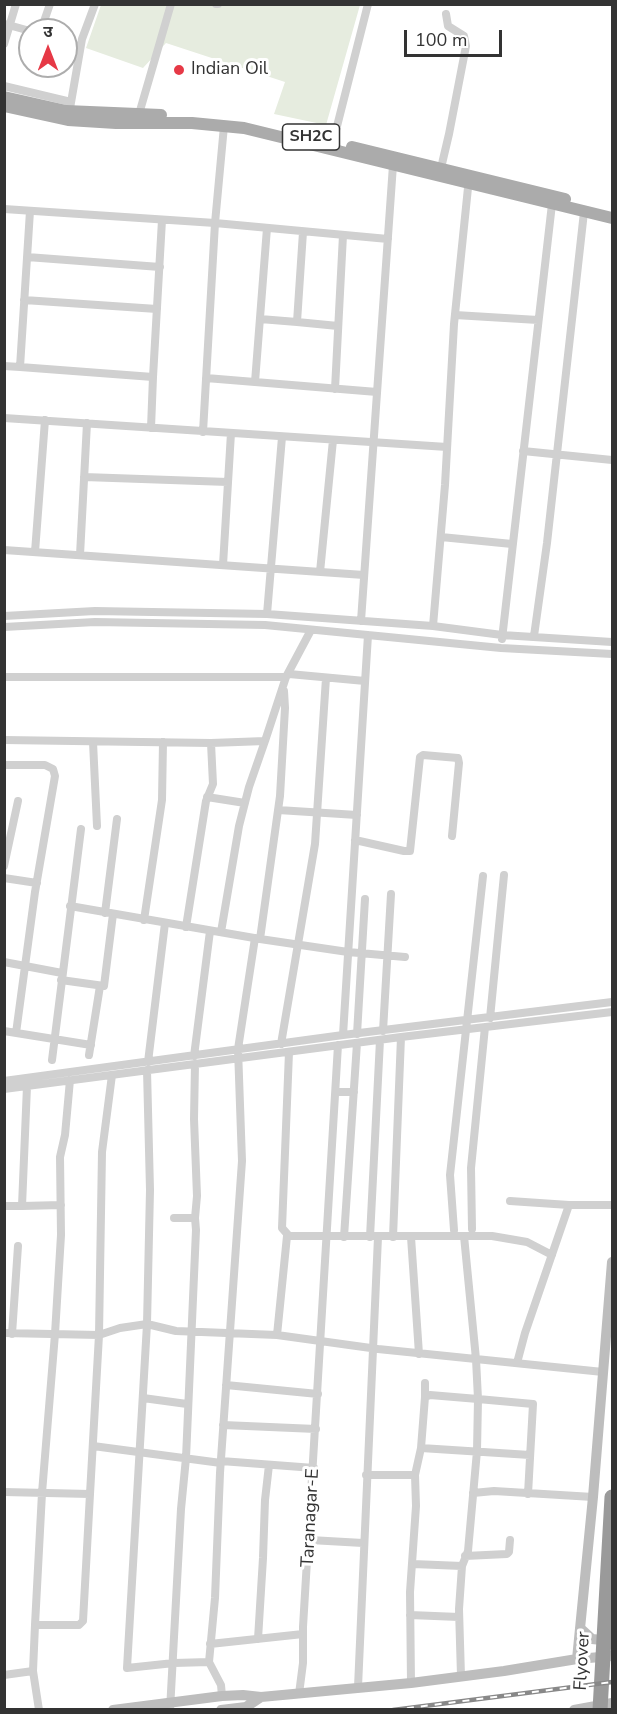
<!DOCTYPE html>
<meta charset="utf-8">
<style>
body{margin:0}
#map{position:relative;width:617px;height:1714px;overflow:hidden;background:#fff;font-family:"Nunito Sans","Noto Sans Devanagari",sans-serif}
canvas{display:block}
.frame{position:absolute;inset:0;border:6px solid #333;pointer-events:none}
.north{position:absolute;left:18px;top:18px;width:60px;height:60px;box-sizing:border-box;background:#fff;border:2px solid #adadad;border-radius:50%;rotate:0deg;font-size:16px;font-weight:700;line-height:24px;text-align:center;color:#333}
.north::after{content:'';display:block;margin:auto;width:21px;height:27px;background:#e63946;clip-path:polygon(50% 0,100% 100%,50% 72%,0 100%)}
.scale{position:absolute;left:404px;top:30px;width:98px;height:27px;box-sizing:border-box;border:3px solid #333;border-top:0;padding-left:8px;font-size:18px;line-height:21px;white-space:nowrap;color:#333;-webkit-text-stroke:4px #fff;paint-order:stroke}
</style>
<div id="map">
<canvas width="617" height="1714"></canvas>
<div class="frame"></div>
<div class="north">उ</div>
<div class="scale">100 m</div>
</div>
<script>
const ctx = document.querySelector('canvas').getContext('2d');
ctx.lineJoin = 'round';
function paint(path, color) { ctx.fillStyle = color; ctx.fill(path, 'evenodd'); }
const shape = rows => new Path2D(rows.map(r => 'M' + r).join(''));
function trace(path, color, width, dash) { ctx.strokeStyle = color; ctx.lineWidth = width; ctx.lineCap = dash ? 'butt' : 'round'; ctx.setLineDash(dash || []); ctx.stroke(path); }
function drawText(font, color, halo, rows, align = 'center') {
  ctx.font = font + ' "Nunito Sans",sans-serif'; ctx.lineWidth = 6; ctx.setLineDash([]); ctx.textBaseline = 'middle'; ctx.strokeStyle = halo; ctx.fillStyle = color; for (const [text, x, y, turn = 0] of rows) {
    ctx.save(); ctx.translate(x, y); ctx.rotate((+turn || 0) * Math.PI / 180); ctx.textAlign = isNaN(turn) ? turn : align; if (halo) ctx.strokeText(text, 0, 0); ctx.fillText(text, 0, 0); ctx.restore();
  }
}
const green = shape([
 [101,5,360,5,326,125,274,114,285,82,166,43,143,68,86,48]
]);
const street = shape([
 [216,4,218,4],
 [5,24,30,31],
 [41,30,50,4],
 [66,42,80,47],
 [4,44,16,4],
 [4,86,71,102],
 [69,114,82,39,95,4],
 [139,114,171,4],
 [333,142,368,4],
 [441,168,449,134,466,46,464,36,448,26,446,14],
 [4,209,215,223,388,239],
 [30,211,20,367,153,377,162,220],
 [303,232,297,322,338,326],
 [27,257,160,267],
 [24,300,157,309],
 [455,315,538,320],
 [260,319,297,322],
 [4,366,20,367],
 [206,378,377,392],
 [255,382,267,228],
 [335,389,343,235],
 [4,418,447,447],
 [151,428,153,377],
 [203,432,215,223,224,126],
 [523,451,612,460],
 [84,477,228,482],
 [441,537,512,544],
 [4,550,364,575],
 [35,552,45,420],
 [80,555,87,423],
 [223,565,231,433],
 [320,572,333,440],
 [267,614,282,437],
 [4,616,95,611,267,614,433,626,502,635,612,642],
 [361,621,393,165],
 [433,626,445,485,454,324,469,178],
 [4,627,95,622,265,625,501,648,612,654],
 [534,636,547,543,584,212],
 [502,639,552,204],
 [289,674,365,681],
 [4,677,286,677,311,630],
 [4,740,211,743,265,741,286,677],
 [93,742,97,826],
 [4,765,45,765,53,769,55,776,35,892,16,1033],
 [207,797,245,803],
 [278,810,357,815],
 [355,840,404,851,410,851,420,757,423,755,458,758,459,763,452,836],
 [4,866,18,801],
 [4,878,37,883],
 [70,906,260,939,348,952,405,957],
 [105,913,117,819],
 [144,920,162,800,163,742],
 [186,927,206,801,213,784,211,743],
 [221,932,239,826,249,787,265,741],
 [260,939,280,796,285,708,284,691],
 [4,962,62,973],
 [61,980,104,986,113,914],
 [490,1018,504,875],
 [4,1031,91,1045],
 [383,1031,391,894],
 [357,1034,365,899],
 [343,1035,368,635],
 [281,1044,315,844,326,678],
 [289,1052,282,1228,289,1236],
 [89,1055,100,986],
 [194,1056,210,931],
 [52,1060,81,829],
 [148,1062,165,923],
 [147,1070,150,1190,147,1324,127,1668,174,1663,209,1662],
 [4,1081,343,1035,612,1002],
 [27,1086,22,1206,61,1205],
 [4,1089,401,1037,612,1012],
 [336,1092,354,1092],
 [510,1201,569,1205,612,1205],
 [4,1206,22,1206],
 [195,1218,197,1196,194,1119,195,1064],
 [472,1229,471,1168,485,1027],
 [454,1230,450,1175,483,876],
 [344,1237,357,1043],
 [370,1237,380,1040],
 [393,1237,401,1037],
 [411,1237,419,1354],
 [4,1333,99,1335,120,1328,147,1324,176,1331,277,1335,378,1349,603,1372],
 [12,1334,18,1246],
 [277,1335,287,1236,492,1236,527,1242,552,1255],
 [517,1363,525,1333,569,1205],
 [226,1385,318,1394],
 [425,1397,425,1383],
 [143,1398,187,1404],
 [223,1425,316,1429],
 [93,1446,221,1463],
 [421,1448,530,1455],
 [221,1461,314,1468],
 [366,1475,415,1475],
 [4,1492,90,1494,83,1621,79,1625,35,1625],
 [473,1493,494,1491,593,1497],
 [90,1494,99,1335,102,1152,112,1075],
 [310,1540,363,1543],
 [465,1556,507,1554,509,1552,510,1540],
 [413,1564,462,1566],
 [410,1615,459,1617],
 [258,1639,263,1558,265,1500,269,1465],
 [210,1644,303,1634],
 [4,1675,33,1671],
 [461,1676,459,1609,462,1566,468,1551,477,1451,478,1399,476,1359,464,1236],
 [411,1683,410,1592,416,1506,415,1475,421,1448,425,1397,430,1395,478,1399,533,1404,528,1494],
 [358,1687,378,1237],
 [299,1694,303,1663,303,1627,338,1045],
 [222,1696,221,1685,209,1662,215,1598,220,1473,242,1161,238,1049,255,938],
 [39,1710,33,1671,35,1625,42,1493,55,1334,61,1235,60,1157,65,1135,70,1080],
 [170,1710,181,1509,186,1458,196,1230,195,1218,174,1218]
]);
const secondary = shape([
 [580,1628,592,1639,612,1641],
 [577,1659,593,1497,612,1262],
 [113,1710,222,1696,243,1695,261,1697,411,1683,504,1671,577,1659,612,1656],
 [221,1710,246,1707,261,1697],
 [574,1710,612,1703]
]);
const primary = shape([
 [4,97,66,111,161,115],
 [4,106,68,120,116,123,192,123,244,128,612,218],
 [352,147,565,199]
]);
const highway = shape([
 [600,1710,612,1497]
]);
const rail = shape([
 [393,1710,612,1682]
]);
const markers = [
 [179,70,6,"#e63946"]
];
const shields = [
 [311,137,57]
];
const shieldNames = [
 ["SH2C",311,137]
];
const poiNames = [
 ["Indian Oil",191,70]
];
const streetNames = [
 ["Taranagar-E",311,1518,-87],
 ["Flyover",583,1661,-87]
];
paint(green, '#e6ecdf');
trace(street, '#d0d0d0', 8);
trace(secondary, '#bdbdbd', 10);
trace(primary, '#ababab', 12);
trace(highway, '#9a9a9a', 15);
trace(rail, '#888', 4.5);
trace(rail, '#fff', 2, [7]);
for (const [x, y, r, color] of markers) { const dot = new Path2D(); dot.arc(x, y, r, 0, 2 * Math.PI); ctx.fillStyle = color; ctx.fill(dot); trace(dot, '#fff', 2); }
for (const [x, y, w] of shields) { const box = new Path2D(); box.roundRect(x - w / 2, y - 13, w, 26, 4.5); ctx.fillStyle = '#fff'; ctx.fill(box); trace(box, '#333', 1.5); }
drawText('bold 16px', '#333', null, shieldNames);
drawText('18px', '#333', '#fff', poiNames, 'left');
drawText('18px', '#333', '#fff', streetNames);
</script>
